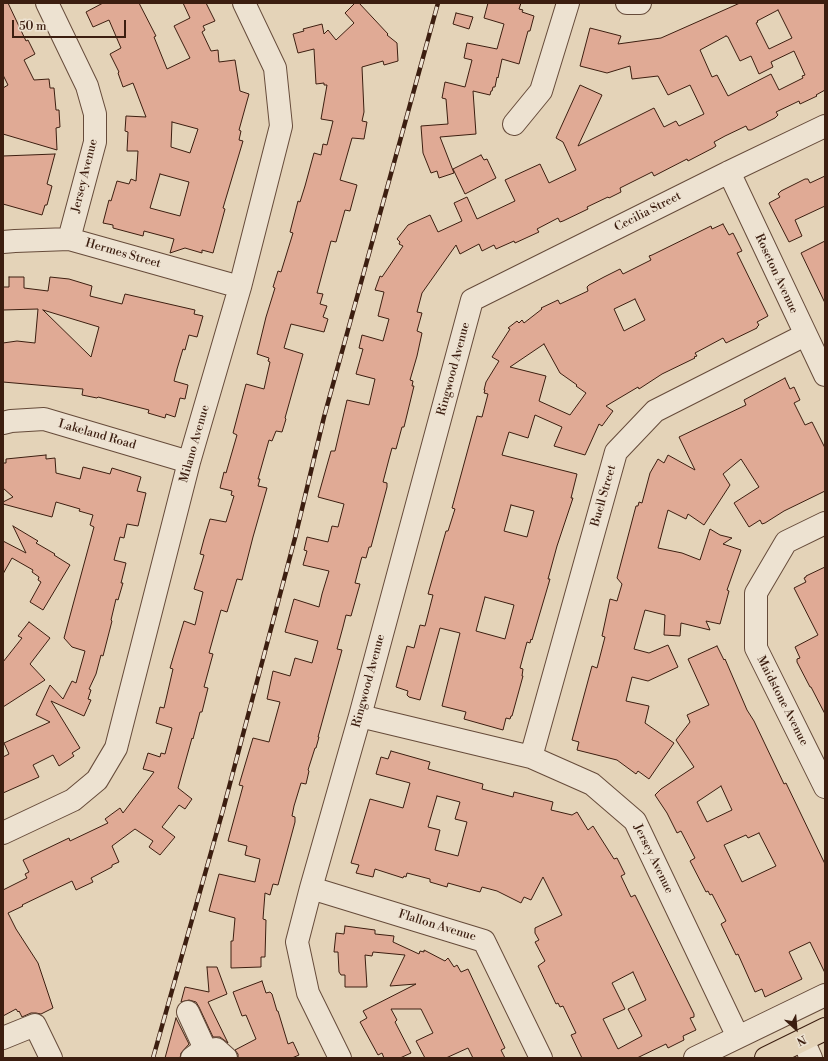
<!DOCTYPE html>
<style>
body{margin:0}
#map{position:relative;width:828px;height:1061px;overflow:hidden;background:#e4d3b8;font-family:"Libre Bodoni",serif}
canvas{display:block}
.frame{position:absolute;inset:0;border:4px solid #3c1e10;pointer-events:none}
.north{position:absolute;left:776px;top:1009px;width:40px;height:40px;-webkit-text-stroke:3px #ede2d1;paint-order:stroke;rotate:154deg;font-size:11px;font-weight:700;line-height:16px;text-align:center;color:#3c1e10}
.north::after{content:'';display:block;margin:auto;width:14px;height:18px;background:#3c1e10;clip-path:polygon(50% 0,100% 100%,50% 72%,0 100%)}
.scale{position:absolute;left:12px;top:20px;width:114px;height:18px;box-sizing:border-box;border:2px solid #3c1e10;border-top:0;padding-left:5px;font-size:12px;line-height:14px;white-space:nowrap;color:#3c1e10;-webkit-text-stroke:3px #ede2d1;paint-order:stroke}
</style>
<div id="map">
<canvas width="828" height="1061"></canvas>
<div class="frame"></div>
<div class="north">N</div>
<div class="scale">50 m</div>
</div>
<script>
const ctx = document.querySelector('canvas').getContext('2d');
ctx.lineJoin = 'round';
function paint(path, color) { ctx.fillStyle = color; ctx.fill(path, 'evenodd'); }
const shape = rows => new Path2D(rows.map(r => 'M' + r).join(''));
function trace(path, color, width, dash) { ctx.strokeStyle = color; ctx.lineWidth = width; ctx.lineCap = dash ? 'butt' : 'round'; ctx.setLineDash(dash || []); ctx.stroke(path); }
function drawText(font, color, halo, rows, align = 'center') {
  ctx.font = font + ' "Libre Bodoni",serif'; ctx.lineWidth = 3.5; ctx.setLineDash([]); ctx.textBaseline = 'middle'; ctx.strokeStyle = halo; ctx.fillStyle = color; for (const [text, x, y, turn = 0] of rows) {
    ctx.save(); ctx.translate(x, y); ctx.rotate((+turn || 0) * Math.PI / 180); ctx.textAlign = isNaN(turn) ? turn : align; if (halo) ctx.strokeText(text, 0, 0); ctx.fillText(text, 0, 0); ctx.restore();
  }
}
const building = shape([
 [3,3,8,3,26,41,28,40,35,54,24,60,34,80,49,79,50,88,54,88,56,110,59,110,60,127,56,128,57,150,3,134,3,88,8,85,3,75,3,3],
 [103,3,139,3,156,36,154,37,167,69,190,58,174,26,190,18,183,3,206,3,215,21,203,26,205,30,202,32,211,51,218,50,219,62,235,60,240,91,249,94,239,130,241,131,239,140,243,141,223,208,225,209,213,253,202,250,202,253,185,248,170,253,174,239,144,231,143,236,113,228,113,225,103,223,109,200,111,201,117,181,129,184,131,179,136,181,138,151,127,151,128,132,125,131,126,116,146,117,133,83,123,87,118,73,119,72,110,54,121,48,109,20,93,27,86,12,103,3],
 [172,122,198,129,190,153,171,147,172,122],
 [160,174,189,182,180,216,150,208,160,174],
 [355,3,359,3,388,34,387,35,397,43,398,61,384,65,383,61,362,67,364,112,362,121,367,122,364,139,352,138,340,180,357,185,350,211,345,210,336,242,331,241,317,293,323,294,320,304,327,306,323,317,328,319,324,332,291,324,284,348,303,354,285,418,286,419,282,432,276,431,272,441,269,440,258,479,260,479,258,486,267,488,253,537,242,580,237,579,227,612,221,610,209,653,213,654,204,687,208,688,202,712,200,712,193,739,192,738,178,788,192,799,185,809,179,805,162,827,175,837,160,855,149,847,153,841,135,829,112,846,119,862,112,865,112,867,91,878,93,882,76,890,72,881,22,905,23,906,8,913,16,929,38,963,53,1008,41,1014,36,1013,31,1013,22,1017,19,1011,18,1012,16,1009,3,1016,3,890,27,878,25,874,29,872,23,860,69,838,70,841,108,823,105,819,120,808,123,813,154,772,143,769,148,753,160,757,161,753,165,754,172,728,156,723,160,707,164,708,173,669,170,668,184,621,195,625,203,592,194,589,204,555,200,554,204,539,210,519,226,522,234,496,231,495,232,491,220,488,224,472,226,473,237,435,233,433,246,384,264,389,270,362,268,361,269,358,257,354,266,317,275,288,273,287,278,271,281,272,293,233,290,232,298,201,300,202,305,186,314,153,321,155,323,144,327,145,333,121,321,119,327,85,324,85,324,83,316,84,314,49,298,53,293,34,304,31,303,29,322,24,324,34,328,30,336,40,354,23,345,13,355,3],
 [488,3,521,3,519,9,523,10,522,12,534,16,530,31,528,31,519,64,502,59,498,78,497,77,495,87,493,87,492,91,491,91,490,95,473,91,476,134,440,137,454,173,439,178,437,171,431,173,423,153,421,126,448,124,446,99,442,98,445,82,465,87,472,60,464,58,467,43,497,49,504,24,484,18,488,3],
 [740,3,825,3,825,90,816,95,817,96,800,104,799,101,776,112,778,115,775,118,751,130,748,130,746,126,725,136,714,142,716,146,713,148,688,161,687,159,654,176,652,172,620,188,621,192,609,198,608,197,587,207,588,209,563,221,560,222,558,218,537,229,539,232,515,243,514,241,496,249,494,245,482,251,479,244,460,254,456,245,422,293,417,312,422,313,417,331,422,333,417,356,410,380,413,381,412,386,414,386,404,427,402,427,396,449,392,448,389,459,383,482,387,483,387,487,371,547,369,547,366,558,362,557,361,560,355,583,360,584,351,616,346,615,343,627,337,649,342,650,318,737,319,737,316,748,315,748,308,770,309,771,306,784,301,783,294,806,292,816,295,817,295,822,278,885,273,884,270,895,265,893,263,919,266,920,265,957,261,957,261,967,231,968,231,941,233,941,235,918,209,911,219,874,255,882,260,859,245,855,247,846,228,841,243,786,239,785,253,738,269,742,280,702,267,699,273,671,290,676,295,658,312,663,318,641,285,632,294,599,319,607,322,594,329,571,303,565,307,551,304,550,307,537,328,542,332,526,338,527,344,504,318,497,331,451,335,451,347,400,369,405,375,379,356,374,363,349,359,348,362,335,383,341,389,319,378,316,384,292,375,290,380,276,382,277,403,246,399,244,400,242,397,239,408,225,430,215,438,232,462,221,454,203,467,197,477,219,515,201,505,180,540,164,549,183,576,170,563,142,556,138,580,85,602,95,578,146,654,108,664,127,676,121,679,126,704,114,690,85,668,95,658,76,632,79,630,66,607,73,580,66,590,28,621,36,618,44,661,38,740,3],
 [778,10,792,38,769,49,756,23,758,22,757,21,778,10],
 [726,36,728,37,740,61,751,56,759,74,773,67,771,62,794,51,805,75,802,76,803,78,779,90,771,74,728,96,717,75,712,77,700,50,726,36],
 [456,13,473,17,469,29,453,24,456,13],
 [55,154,47,184,52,186,47,205,45,205,42,215,3,204,3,156,55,154],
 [481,155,484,160,487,159,496,178,465,194,453,169,481,155],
 [825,176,825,206,795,220,802,236,789,242,769,203,780,197,778,194,781,191,805,179,808,179,810,183,825,176],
 [723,224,729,235,733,233,742,251,737,253,768,316,757,322,759,325,757,327,757,328,726,343,723,338,695,353,697,356,694,357,695,358,662,374,639,389,638,387,606,406,613,411,602,426,599,424,585,455,554,446,562,427,535,415,528,438,509,432,502,455,577,474,571,498,573,498,557,546,548,579,550,579,532,640,531,639,530,643,527,642,520,668,523,669,522,676,523,676,512,716,511,716,510,719,506,718,503,730,464,719,466,712,442,706,460,633,440,628,420,700,409,697,407,695,408,691,396,687,407,646,414,648,420,625,425,626,433,595,428,594,446,531,448,531,455,509,452,508,477,416,482,417,488,394,484,393,485,390,484,390,486,382,499,361,492,357,510,329,508,328,517,321,519,323,522,320,524,323,542,309,541,308,558,300,560,304,588,291,587,287,589,285,604,277,620,269,623,274,651,260,649,256,652,255,711,226,712,229,723,224],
 [635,299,645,320,624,331,614,309,635,299],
 [544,344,560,373,577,385,576,386,586,393,570,415,539,401,546,376,510,367,544,344],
 [511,505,534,511,527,537,504,531,511,505],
 [485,597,514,605,505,639,476,631,485,597],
 [825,241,825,303,801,253,825,241],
 [9,277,24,277,24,288,48,291,50,277,69,279,92,286,90,296,122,304,125,294,195,310,194,314,203,316,197,337,189,335,185,350,183,349,177,369,174,381,188,385,185,399,180,398,175,417,166,414,165,418,148,413,149,410,98,397,97,398,82,395,83,389,3,382,3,343,17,341,35,343,38,309,3,310,3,287,9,287,9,277],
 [43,310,99,327,91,357,43,310],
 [785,378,790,389,794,387,800,400,794,403,805,425,812,422,825,448,825,491,784,511,765,523,762,524,760,520,749,527,734,503,759,487,741,459,723,474,730,485,704,525,688,514,686,519,668,510,658,548,682,553,700,560,710,529,720,535,732,538,723,544,741,550,727,590,729,591,720,624,706,621,710,630,681,623,680,636,664,635,665,615,645,610,634,649,649,653,668,645,678,667,648,681,632,677,626,701,649,706,645,723,674,743,649,779,638,771,636,774,617,760,577,750,579,742,572,740,592,666,597,668,605,637,602,636,610,599,617,601,622,584,617,578,636,506,638,506,639,502,642,503,650,473,658,459,664,463,668,455,695,470,679,437,746,405,744,400,785,378],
 [46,455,46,459,55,458,56,473,80,479,83,467,110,474,112,468,141,477,137,491,146,493,138,526,127,524,124,538,120,537,114,560,126,563,121,583,123,583,118,600,116,599,111,620,112,621,103,656,101,655,96,674,89,689,91,690,88,699,91,700,84,716,51,701,80,748,72,753,74,756,59,766,53,755,33,765,39,777,3,793,3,757,9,754,4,743,50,722,36,715,50,685,63,699,72,681,76,683,85,651,72,647,64,638,94,527,90,525,93,515,79,511,80,509,56,502,52,517,3,504,3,502,13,497,3,488,3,463,6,463,6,459,46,455],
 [13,526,38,541,36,543,55,554,54,555,70,565,43,610,30,602,41,582,38,580,39,577,32,572,33,570,12,558,3,574,3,541,26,553,13,526],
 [825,567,825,714,811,687,810,687,797,662,797,659,800,658,795,647,818,635,794,588,806,582,804,578,806,577,806,576,825,567],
 [29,622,50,638,30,664,45,680,3,707,3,662,22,638,18,636,29,622],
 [717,646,724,660,725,659,747,710,754,721,784,784,786,783,825,864,825,973,810,942,789,952,802,979,765,997,762,989,755,992,738,954,736,955,721,924,726,921,712,894,710,895,708,891,706,892,690,861,695,858,681,831,677,833,667,813,655,795,661,789,694,767,676,740,690,722,687,715,709,705,688,659,717,646],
 [721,786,732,810,707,822,697,802,721,786],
 [759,833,776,866,742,882,724,845,746,835,748,838,759,833],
 [391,751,430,762,428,769,483,784,482,789,513,797,514,792,553,802,551,810,572,815,577,812,588,830,593,826,614,859,617,858,625,874,621,876,631,897,635,895,694,1014,694,1017,690,1018,696,1030,683,1036,684,1040,668,1048,666,1044,637,1058,582,1058,571,1035,576,1033,563,1006,560,1007,558,1003,556,1004,538,966,545,961,535,942,539,940,535,933,535,928,562,915,543,877,531,900,524,897,521,903,497,891,482,887,480,892,448,883,447,887,430,882,430,879,407,873,406,877,404,876,403,878,375,869,373,877,356,873,359,865,351,863,370,799,403,808,410,783,376,774,381,757,388,759,391,751],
 [437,796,460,802,455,819,467,822,458,856,435,850,440,830,428,827,437,796],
 [633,972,646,1000,628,1009,642,1036,618,1049,603,1019,625,1009,612,983,633,972],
 [345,926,375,930,375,934,394,936,393,942,419,954,420,951,424,952,424,950,445,961,448,958,454,967,457,965,461,972,468,969,505,1048,501,1050,505,1058,473,1058,468,1048,446,1058,425,1058,416,1041,433,1033,421,1009,391,1009,397,1020,395,1022,411,1053,400,1058,384,1058,382,1053,378,1055,360,1022,367,1018,363,1011,416,984,390,986,405,955,373,952,372,956,365,955,367,987,345,987,345,975,341,975,339,972,338,952,334,952,336,933,344,934,345,926],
 [207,967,217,967,227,994,208,1002,228,1043,220,1037,213,1037,199,1007,196,1002,189,1000,181,1002,185,987,209,992,207,967],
 [262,981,266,993,270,992,272,994,277,1011,278,1011,288,1044,293,1042,299,1055,292,1058,238,1058,238,1054,235,1050,256,1039,246,1015,242,1016,233,992,262,981],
 [176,1018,189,1044,181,1053,180,1058,165,1058,176,1018]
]);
const minor = shape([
 [47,3,87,86,95,114,95,142,69,239],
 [627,3,640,3],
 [514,124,541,91,568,3],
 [729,172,825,375],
 [3,242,15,241,69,239,240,287],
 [3,423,11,421,44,419,189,462],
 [825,523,786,542,756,593,756,648,825,787],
 [360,716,531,757,592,784,635,821,738,1037],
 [531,757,616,452,655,411,805,335],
 [3,833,73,800,97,780,116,748,189,462,240,287,281,126,275,68,244,3],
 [311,888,484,941,541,1058],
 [188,1012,206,1051],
 [3,1038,35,1025,51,1058],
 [803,1040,811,1058],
 [192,1058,200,1052,216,1049,226,1058],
 [340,1058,308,993,297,942,311,888,360,716,472,300,729,172,825,126],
 [695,1058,825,995]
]);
const major = shape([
 [766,1058,825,1029]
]);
const rail = shape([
 [153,1058,223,810,295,538,324,417,438,3]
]);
const streetNames = [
 ["Jersey Avenue",85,176,-76],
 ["Cecilia Street",648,212,-27],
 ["Hermes Street",123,254,16],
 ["Roseton Avenue",776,274,65],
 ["Ringwood Avenue",454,369,-75],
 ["Lakeland Road",97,435,16],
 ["Milano Avenue",195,444,-74],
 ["Buell Street",604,496,-74],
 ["Ringwood Avenue",369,681,-75],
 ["Maidstone Avenue",782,701,63],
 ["Jersey Avenue",653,859,64],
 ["Flallon Avenue",437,926,17]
];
paint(building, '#e0aa95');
trace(building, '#3c1e10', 1);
trace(minor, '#664b3a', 24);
trace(major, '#3c1e10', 24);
trace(minor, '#ede2d1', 22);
trace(major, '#e4d3b8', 22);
trace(rail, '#3c1e10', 4.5);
trace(rail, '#ede2d1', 3, [9]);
drawText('12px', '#3c1e10', '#ede2d1', streetNames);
</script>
